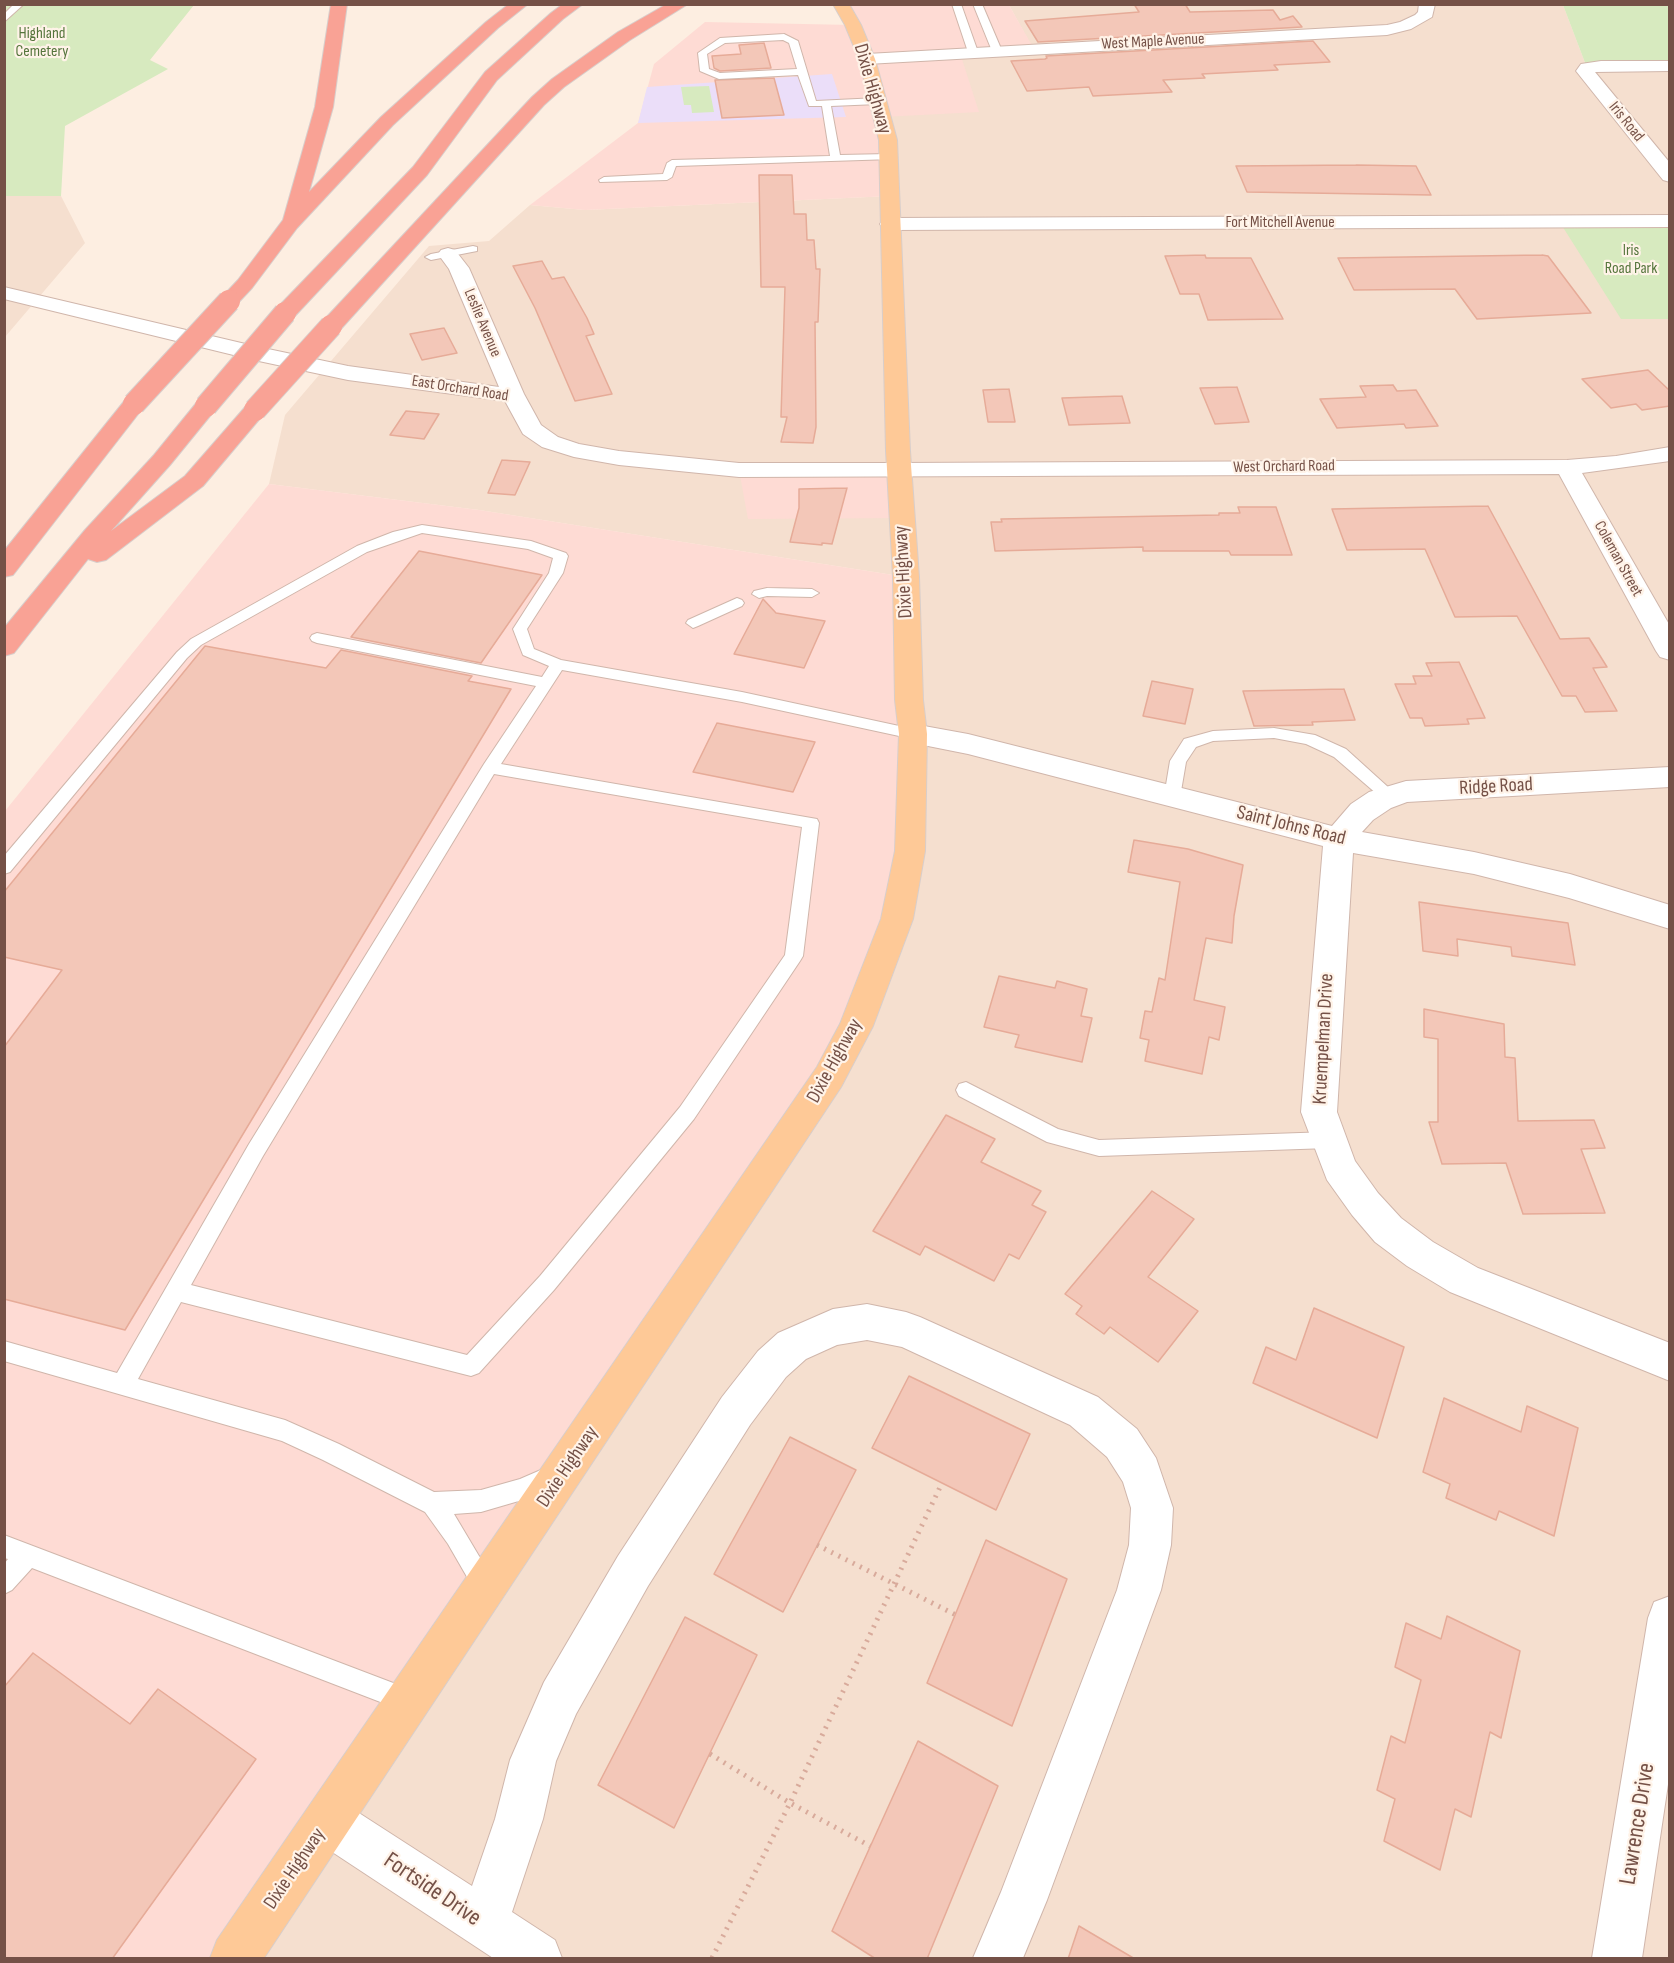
<!DOCTYPE html>
<style>
body{margin:0}
#map{position:relative;width:1674px;height:1963px;overflow:hidden;background:#fdeee1;font-family:"Sofia Sans Condensed",sans-serif}
canvas{display:block}
.frame{position:absolute;inset:0;border:6px solid #755147;pointer-events:none}
</style>
<div id="map">
<canvas width="1674" height="1963"></canvas>
<div class="frame"></div>
</div>
<script>
const ctx = document.querySelector('canvas').getContext('2d');
ctx.lineJoin = 'round';
function paint(path, color) { ctx.fillStyle = color; ctx.fill(path, 'evenodd'); }
const shape = rows => new Path2D(rows.map(r => 'M' + r).join(''));
function trace(path, color, width, dash) { ctx.strokeStyle = color; ctx.lineWidth = width; ctx.lineCap = dash ? 'butt' : 'round'; ctx.setLineDash(dash || []); ctx.stroke(path); }
function drawText(font, color, halo, rows, align = 'center') {
  ctx.font = font + ' "Sofia Sans Condensed",sans-serif'; ctx.lineWidth = 4.5; ctx.setLineDash([]); ctx.textBaseline = 'middle'; ctx.strokeStyle = halo; ctx.fillStyle = color; for (const [text, x, y, turn = 0] of rows) {
    ctx.save(); ctx.translate(x, y); ctx.rotate((+turn || 0) * Math.PI / 180); ctx.textAlign = isNaN(turn) ? turn : align; if (halo) ctx.strokeText(text, 0, 0); ctx.fillText(text, 0, 0); ctx.restore();
  }
}
const residential = shape([
 [1009,5,1563,5,1587,68,1669,66,1669,1958,235,1958,410,1702,906,577,479,510,269,484,285,415,429,246,489,241,530,205,585,210,890,196,882,117,960,53,1033,49],
 [5,196,61,196,85,243,5,337]
]);
const commercial = shape([
 [841,5,1009,5,1034,49,960,53,979,112,882,117,891,196,585,210,530,205,638,123,654,64,705,22,852,25],
 [739,470,899,470,901,518,748,519],
 [269,484,479,510,906,577,910,851,856,1026,410,1702,235,1958,5,1958,5,811]
]);
const education = shape([
 [832,74,846,117,638,123,647,87]
]);
const green = shape([
 [4,5,194,5,150,60,168,69,65,126,61,196,5,196],
 [1563,5,1669,5,1669,66,1587,68],
 [709,86,714,112,692,113,691,105,684,105,681,87],
 [1559,221,1669,221,1669,319,1621,319]
]);
const building = shape([
 [1134,4,1185,4,1190,12,1273,10,1280,20,1293,16,1302,27,1038,42,1025,21,1139,12,1134,4],
 [1313,41,1330,62,1274,65,1278,70,1202,74,1205,78,1163,80,1172,92,1093,96,1089,87,1027,91,1011,61,1045,59,1047,58,1046,56,1313,41],
 [764,43,771,68,720,71,714,68,712,56,741,54,739,45,764,43],
 [774,78,784,115,722,118,715,80,774,78],
 [1356,165,1416,166,1431,195,1247,192,1236,166,1356,165],
 [759,175,792,175,794,214,806,214,807,240,814,240,816,269,820,269,818,322,815,322,816,427,813,443,781,442,787,417,781,417,785,287,761,287,759,175],
 [1205,255,1206,258,1251,258,1283,319,1208,320,1199,294,1180,294,1165,256,1205,255],
 [1542,255,1548,256,1591,313,1477,319,1455,289,1354,290,1338,258,1542,255],
 [542,261,552,279,564,277,587,318,594,334,586,336,612,394,575,401,535,308,513,266,542,261],
 [444,328,457,353,422,360,410,334,444,328],
 [1648,370,1670,391,1670,406,1642,410,1636,404,1611,408,1582,379,1648,370],
 [1393,385,1397,391,1416,390,1438,426,1406,428,1404,424,1337,428,1320,399,1366,397,1360,386,1393,385],
 [1237,387,1249,422,1215,424,1200,388,1237,387],
 [1009,389,1015,422,988,422,983,390,1009,389],
 [1122,396,1130,423,1069,425,1062,398,1122,396],
 [406,411,439,414,424,439,390,435,406,411],
 [502,460,530,462,515,495,488,493,502,460],
 [847,488,832,544,822,543,822,545,790,542,799,508,799,489,847,488],
 [1488,506,1560,639,1589,638,1607,667,1593,668,1617,711,1585,712,1576,696,1562,696,1517,616,1455,617,1425,549,1347,550,1332,509,1488,506],
 [1238,507,1276,507,1292,555,1231,555,1229,551,1143,551,1143,547,995,551,991,522,1002,522,1001,519,1219,515,1219,513,1240,513,1238,507],
 [419,551,542,575,481,663,351,637,419,551],
 [763,599,776,613,825,621,804,668,734,654,763,599],
 [205,646,326,668,341,650,472,676,468,681,511,689,125,1330,4,1299,4,1047,62,970,4,957,4,892,205,646],
 [1459,662,1485,718,1467,719,1469,724,1425,726,1422,718,1410,718,1395,684,1416,684,1413,676,1432,676,1426,663,1459,662],
 [1152,681,1193,689,1185,724,1143,716,1152,681],
 [1344,689,1355,720,1312,722,1313,725,1254,726,1243,691,1344,689],
 [717,723,815,742,793,792,693,772,717,723],
 [1134,840,1188,849,1243,865,1234,916,1232,943,1206,938,1194,1000,1225,1007,1219,1040,1209,1037,1202,1074,1145,1061,1149,1040,1140,1038,1145,1011,1152,1012,1159,978,1165,980,1180,882,1128,872,1134,840],
 [1419,902,1568,923,1575,965,1512,956,1511,947,1457,939,1458,956,1423,951,1419,902],
 [999,976,1055,988,1057,981,1087,989,1081,1016,1092,1018,1082,1062,1015,1047,1019,1035,984,1027,999,976],
 [1424,1009,1504,1024,1505,1057,1515,1058,1518,1121,1594,1120,1605,1148,1581,1149,1605,1213,1523,1214,1506,1163,1442,1164,1429,1122,1438,1122,1438,1039,1424,1037,1424,1009],
 [946,1115,995,1139,981,1162,1041,1191,1032,1205,1046,1212,1019,1259,1009,1254,994,1281,925,1246,920,1255,873,1231,946,1115],
 [1152,1191,1194,1219,1148,1277,1198,1311,1158,1362,1110,1327,1104,1334,1076,1314,1082,1306,1065,1294,1152,1191],
 [1314,1308,1404,1347,1377,1438,1253,1383,1266,1347,1296,1360,1314,1308],
 [909,1376,1030,1434,996,1510,872,1448,909,1376],
 [1444,1398,1521,1432,1527,1406,1578,1428,1554,1536,1499,1511,1496,1520,1446,1498,1450,1484,1423,1472,1444,1398],
 [790,1437,856,1470,783,1612,714,1574,790,1437],
 [986,1540,1067,1579,1012,1726,927,1683,986,1540],
 [1447,1616,1520,1651,1501,1738,1490,1732,1471,1817,1455,1809,1440,1870,1384,1841,1395,1799,1377,1790,1391,1736,1405,1743,1421,1680,1395,1667,1406,1623,1441,1639,1447,1616],
 [685,1617,757,1655,674,1828,598,1785,685,1617],
 [33,1653,130,1724,158,1689,256,1759,112,1959,4,1959,4,1687,33,1653],
 [918,1741,998,1786,927,1959,876,1959,832,1931,918,1741],
 [1079,1926,1135,1959,1068,1959,1079,1926]
]);
const path = shape([
 [817,1545,956,1615],
 [710,1754,790,1803,870,1846],
 [712,1958,790,1803,942,1483]
]);
const lane = shape([
 [14,4,24,4,4,22,4,14,14,4],
 [952,4,961,4,978,52,976,54,968,52,952,4],
 [973,4,982,4,1002,51,1000,53,992,51,973,4],
 [784,34,798,41,816,101,878,98,883,101,878,104,831,106,840,155,889,154,894,157,893,159,676,166,672,177,667,180,600,182,599,180,604,177,663,174,667,163,672,160,830,156,822,106,809,106,798,75,719,79,700,71,698,53,720,38,784,34],
 [783,40,789,43,797,69,720,73,709,69,707,54,725,43,783,40],
 [473,246,477,247,477,251,431,260,425,257,431,254,473,246],
 [422,525,531,541,566,553,568,556,563,573,527,629,534,649,561,660,742,692,913,729,919,730,921,734,919,738,913,739,742,702,562,670,501,764,817,819,819,823,803,956,800,961,694,1119,554,1290,479,1373,471,1376,181,1302,138,1379,285,1420,339,1444,434,1492,481,1490,520,1479,550,1466,558,1469,561,1477,558,1485,529,1498,481,1512,454,1514,498,1588,494,1596,486,1600,478,1596,448,1544,425,1512,323,1460,282,1441,4,1361,4,1341,117,1373,249,1144,484,764,536,686,317,643,312,641,310,638,312,635,317,633,542,677,549,666,523,655,513,629,549,573,553,558,528,549,422,533,367,552,201,645,187,658,10,872,4,874,4,856,177,652,191,639,357,546,393,532,422,525],
 [494,774,802,827,785,955,680,1107,540,1276,467,1355,191,1285,263,1156,494,774],
 [767,588,812,589,819,593,812,597,767,596,759,598,752,594,754,591,767,588],
 [737,598,742,600,744,603,742,606,698,626,693,628,686,623,688,620,737,598],
 [1274,728,1315,735,1346,749,1399,797,1397,801,1385,801,1334,757,1306,744,1274,738,1213,741,1196,747,1186,762,1180,797,1178,801,1166,801,1164,797,1170,761,1184,739,1213,731,1274,728],
 [966,1082,1058,1129,1099,1140,1329,1132,1336,1134,1339,1140,1336,1146,1329,1148,1099,1156,1047,1142,959,1096,956,1090,959,1084,966,1082],
 [4,1535,409,1689,418,1692,421,1701,418,1710,409,1713,32,1568,12,1590,4,1594,4,1564,8,1559,4,1558,4,1535]
]);
const street = shape([
 [1419,4,1435,4,1432,17,1411,29,1387,35,867,64,861,63,859,59,861,55,867,54,1387,25,1400,22,1415,15,1418,12,1419,4],
 [1601,61,1670,61,1670,71,1595,72,1670,163,1670,182,1663,180,1576,71,1581,64,1601,61],
 [1670,215,1670,227,890,230,883,228,880,224,883,220,890,218,1670,215],
 [448,248,455,250,469,268,524,394,541,425,558,437,579,444,619,451,739,463,899,463,1567,460,1616,456,1670,447,1670,461,1582,473,1670,626,1670,660,1660,657,1656,651,1559,474,739,477,619,465,574,457,542,447,523,434,505,401,348,380,254,360,4,299,4,287,254,346,348,366,499,387,449,269,438,254,441,250,448,248],
 [913,724,968,734,1332,826,1351,804,1369,792,1406,781,1670,767,1670,787,1407,802,1391,808,1373,820,1362,832,1474,852,1570,874,1670,905,1670,929,1569,898,1474,874,1353,853,1337,1112,1355,1161,1378,1193,1401,1218,1433,1242,1478,1268,1670,1343,1670,1381,1450,1292,1407,1266,1375,1242,1352,1215,1327,1180,1301,1112,1323,846,968,754,903,741,899,734,903,727,913,724],
 [867,1304,906,1312,920,1317,1098,1397,1137,1429,1156,1458,1173,1508,1171,1545,1161,1590,1047,1900,1023,1958,973,1958,1001,1892,1117,1590,1129,1545,1131,1508,1123,1482,1107,1457,1070,1425,902,1347,867,1340,837,1345,806,1359,786,1377,750,1425,648,1586,576,1714,556,1761,543,1819,512,1912,555,1940,562,1958,493,1958,311,1838,304,1821,311,1804,328,1797,345,1804,472,1886,495,1819,510,1760,544,1682,618,1556,722,1397,758,1351,778,1333,833,1309,867,1304],
 [1670,1596,1670,1771,1642,1958,1592,1958,1648,1618,1654,1602,1670,1596]
]);
const primary = shape([
 [833,4,849,4,861,25,875,59,897,140,910,451,919,577,923,700,927,734,925,851,913,919,873,1026,841,1087,264,1958,210,1958,217,1940,817,1067,840,1024,881,919,895,851,899,734,895,700,893,577,886,451,879,140,859,59,845,25,833,4]
]);
const highway = shape([
 [331,4,347,4,333,107,309,192,381,117,486,22,509,4,528,4,498,28,393,125,297,228,252,288,236,305,229,307,222,305,218,301,222,297,238,280,283,220,315,107,331,4],
 [563,4,583,4,563,19,497,80,427,175,293,318,285,319,277,318,274,313,277,308,413,167,485,72,551,13,563,4],
 [667,4,688,4,630,40,564,87,544,105,339,331,331,332,323,331,320,326,323,321,532,97,552,79,618,32,667,4],
 [134,397,142,399,145,404,142,409,13,575,4,577,4,551,126,399,134,397],
 [206,399,214,401,217,406,214,411,170,465,111,531,185,476,247,405,255,403,263,405,267,410,203,486,106,560,97,562,88,559,14,653,4,656,4,628,85,530,154,455,198,401,206,399]
]);
const highwayBridge = shape([
 [134,404,229,301],
 [206,406,285,313],
 [255,410,331,326]
]);
const farParknames = [
 ["Highland",42,34],
 ["Cemetery",42,52],
 ["Iris",1631,251],
 ["Road Park",1631,269]
];
const farStreetnames = [
 ["West Maple Avenue",1153,42,-3],
 ["Iris Road",1626,122,51],
 ["Fort Mitchell Avenue",1280,223],
 ["Leslie Avenue",482,323,67],
 ["East Orchard Road",460,389,9],
 ["West Orchard Road",1284,467,-1],
 ["Coleman Street",1618,559,61]
];
const streetNames = [
 ["Dixie Highway",872,89,74],
 ["Dixie Highway",904,572,-93],
 ["Ridge Road",1496,787,-3],
 ["Saint Johns Road",1291,826,14],
 ["Kruempelman Drive",1324,1039,-87],
 ["Dixie Highway",835,1061,-61],
 ["Dixie Highway",568,1467,-56],
 ["Dixie Highway",295,1869,-56]
];
const nearStreetnames = [
 ["Lawrence Drive",1638,1824,-81],
 ["Fortside Drive",432,1890,34]
];
paint(residential, '#f5dfcf');
paint(commercial, '#fedbd4');
paint(education, '#ebdef9');
paint(green, '#d7eabf');
paint(building, '#f3c7b8');
trace(building, '#e6ab98', 1.5);
trace(lane, '#d0b6ab', 2);
trace(street, '#d0b6ab', 2);
trace(primary, '#d8cecb', 2);
trace(highway, '#d8cecb', 2);
trace(path, '#d8aa9b', 5, [2, 6]);
paint(lane, '#fff');
paint(street, '#fff');
paint(primary, '#fec997');
paint(highway, '#f9a295');
trace(highwayBridge, '#d8cecb', 24, []);
trace(highwayBridge, '#f9a295', 22);
drawText('16px', '#55753c', '#fff3e8', farParknames);
drawText('16px', '#755147', '#fff3e8', farStreetnames);
drawText('20px', '#755147', '#fff3e8', streetNames);
drawText('24px', '#755147', '#fff3e8', nearStreetnames);
</script>
